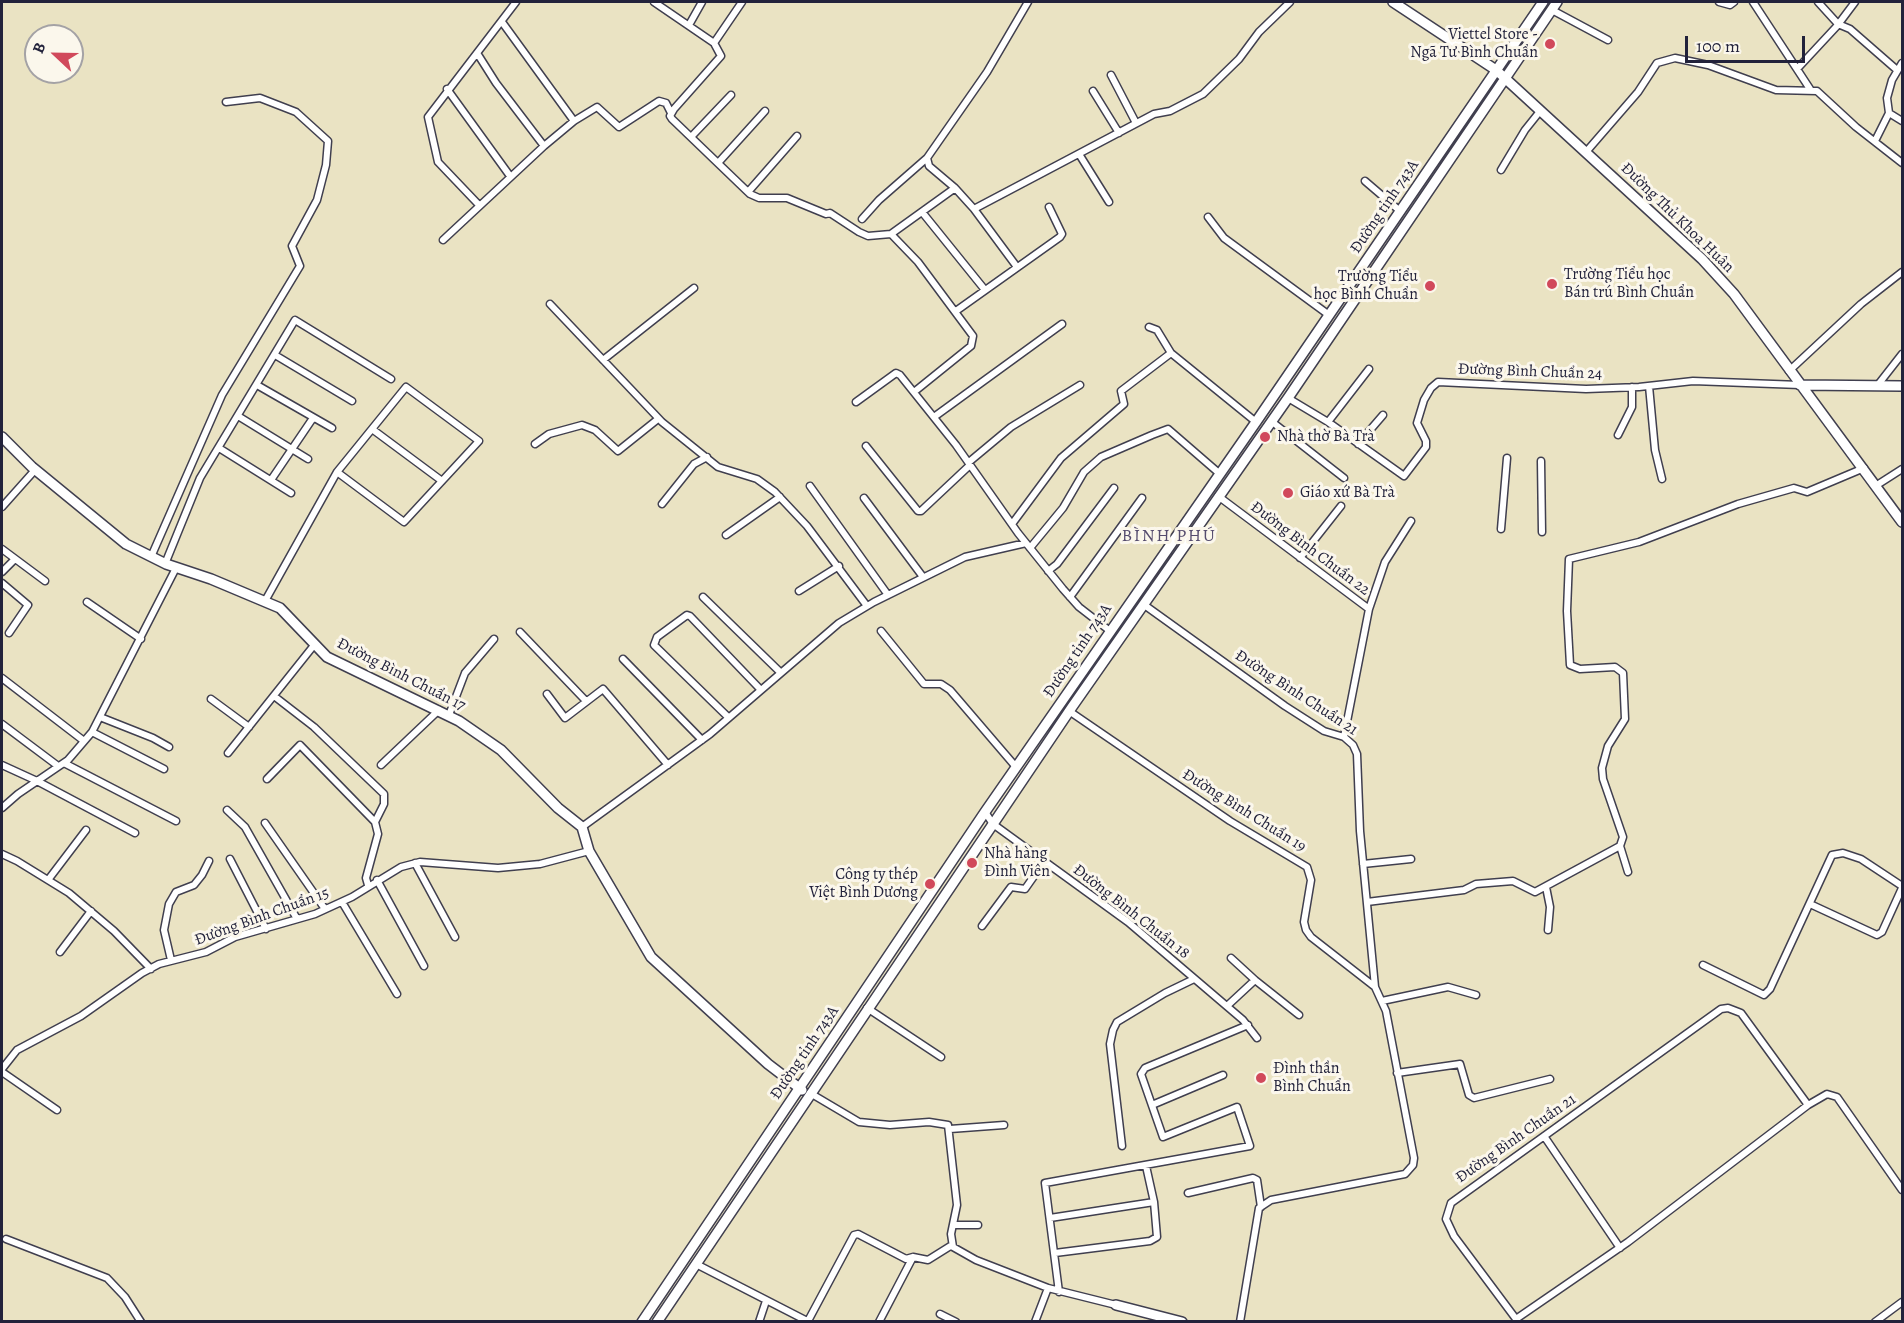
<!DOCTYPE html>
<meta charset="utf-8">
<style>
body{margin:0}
#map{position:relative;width:1904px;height:1323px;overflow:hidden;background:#eae3c3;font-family:Alegreya,serif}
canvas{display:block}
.frame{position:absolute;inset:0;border:3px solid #22223b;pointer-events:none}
.north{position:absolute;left:24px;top:24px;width:60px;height:60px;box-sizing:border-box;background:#fbf7ec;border:2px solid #a4a2a5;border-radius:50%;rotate:292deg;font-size:16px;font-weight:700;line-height:24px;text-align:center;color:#22223b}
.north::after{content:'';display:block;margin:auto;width:21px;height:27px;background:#d1495b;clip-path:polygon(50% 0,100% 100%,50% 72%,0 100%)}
.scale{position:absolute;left:1685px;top:36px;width:120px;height:27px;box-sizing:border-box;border:3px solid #22223b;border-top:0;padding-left:8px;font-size:18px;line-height:21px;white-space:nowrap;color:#22223b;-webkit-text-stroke:4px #fbf7ec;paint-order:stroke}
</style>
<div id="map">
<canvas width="1904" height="1323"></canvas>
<div class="frame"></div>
<div class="north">B</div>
<div class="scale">100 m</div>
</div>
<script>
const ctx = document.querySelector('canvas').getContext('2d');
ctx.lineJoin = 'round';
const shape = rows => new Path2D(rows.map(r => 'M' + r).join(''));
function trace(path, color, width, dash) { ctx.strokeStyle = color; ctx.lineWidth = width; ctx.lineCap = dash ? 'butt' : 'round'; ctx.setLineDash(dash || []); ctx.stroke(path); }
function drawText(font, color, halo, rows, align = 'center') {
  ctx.font = font + ' Alegreya,serif'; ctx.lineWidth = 6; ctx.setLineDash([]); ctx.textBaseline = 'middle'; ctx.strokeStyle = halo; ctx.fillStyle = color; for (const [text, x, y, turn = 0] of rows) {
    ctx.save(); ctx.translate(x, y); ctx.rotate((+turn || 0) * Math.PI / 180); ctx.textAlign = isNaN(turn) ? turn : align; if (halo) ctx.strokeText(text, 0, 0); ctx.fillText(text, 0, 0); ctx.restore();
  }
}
const street = shape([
 [654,2,714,43,721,56,674,109,670,116,672,119,750,194,759,198,787,198,826,214,830,213,859,232,868,236,891,234,918,262,973,336,971,346,914,392],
 [1719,2,1730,5,1734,2],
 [1753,2,1810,89],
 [1818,2,1838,24,1850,29,1897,70],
 [1552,10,1608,40],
 [502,22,574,121],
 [689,25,702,2],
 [714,43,742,2],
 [477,53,496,83,544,146,574,121,597,107,619,127,659,101,666,103,671,113],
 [1797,69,1837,26,1855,2],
 [1111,75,1136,123],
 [447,89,510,176],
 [1093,91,1119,133],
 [1889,113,1902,121],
 [691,137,731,95],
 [1875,141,1889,113,1887,98,1892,80,1902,63],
 [1586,152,1638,92,1657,63,1675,58,1708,65,1776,90,1817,91,1856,127,1902,163],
 [1079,154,1109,202],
 [718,163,765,111],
 [1501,170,1525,130,1541,110],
 [1365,181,1400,211],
 [955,188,929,166,927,158,987,72,1028,2],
 [748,192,797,136],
 [479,205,438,162,428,117,516,2],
 [974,209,1017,267],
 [922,212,985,290],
 [1208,217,1224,238,1329,315],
 [862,219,879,200,927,158],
 [891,234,955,188,974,209,1154,114,1170,111,1203,94,1239,59,1259,32,1290,2],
 [443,240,544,146],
 [550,304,662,422,718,467,757,479,775,492,807,526,867,606],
 [956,311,1060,237,1062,234,1049,207],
 [1149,327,1157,330,1171,353],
 [275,355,352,401],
 [603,360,694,288],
 [1789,371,1861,304,1902,272],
 [257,385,332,428],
 [1649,386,1655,450,1662,479],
 [1877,386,1902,354],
 [1288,398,1328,422,1404,476,1426,447,1426,441,1417,423,1424,400,1431,388,1438,382,1586,389,1639,387,1693,381,1800,385],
 [856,402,896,373,900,375,956,445,1018,533,1063,589,1079,607,1110,631],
 [238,416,308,459],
 [934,417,1062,324],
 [1271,421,1344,478],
 [1328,422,1369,369],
 [372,429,442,481],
 [1618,435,1632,407,1632,387],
 [535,444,549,434,582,425,595,430,618,451,658,419],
 [1358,444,1383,415],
 [866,446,918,511,921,511,970,465],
 [219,448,291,493],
 [1541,461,1542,532],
 [969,462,1011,427,1080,385],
 [271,480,313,418],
 [1877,485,1902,469],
 [810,486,888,595],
 [1218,496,1369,609,1344,737],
 [864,498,923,577],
 [662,504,694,464,707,457],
 [2,507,35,470],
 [1012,524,1061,458,1124,404,1121,391,1171,353,1256,422],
 [1501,529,1507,458],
 [726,535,780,497],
 [1030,548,1063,508,1084,472,1101,457,1152,435,1168,429,1220,474],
 [2,549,45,581],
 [151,557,222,395,300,266,292,246,317,200,326,165,328,141,296,112,260,98,226,102],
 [1300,558,1341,506],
 [165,564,200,478,295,320,391,379],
 [1048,571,1057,564,1114,488],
 [2,572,14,560],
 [2,583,28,605,9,633],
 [799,591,839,566],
 [703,597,780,672],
 [1070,597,1142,498],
 [265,601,337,472,406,387,479,441,404,522,337,472],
 [87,602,141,639],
 [1143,604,1285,706,1324,731,1344,737,1353,745,1357,754,1360,831,1375,987],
 [1369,609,1385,562,1411,521],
 [881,631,924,684,941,684,950,690,1016,767],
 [520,632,586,701],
 [623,659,702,740],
 [2,678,84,741],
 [547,694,565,718,603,689,668,765],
 [274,696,314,727,384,794,384,804,375,822],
 [211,699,249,727],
 [1069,711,1230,821,1307,867,1311,880,1304,922,1306,930,1311,937,1375,987,1386,1011,1414,1158,1413,1165,1405,1174,1271,1200,1259,1208,1240,1322],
 [449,715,465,673,494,639],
 [100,717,153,738,169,747],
 [728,717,654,645,657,637,687,615,690,616,760,689],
 [2,724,58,766],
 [92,732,164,769],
 [228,753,315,644],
 [64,763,176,821],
 [2,765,37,781,135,833],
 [381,765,439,710],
 [267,779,300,745,375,822,378,834,366,878,368,885],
 [2,808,18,794,68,760,92,732,176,568],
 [227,810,245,827,297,919],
 [985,812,993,824,1128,922,1243,1020,1257,1038],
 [265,823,325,909],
 [582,827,710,734,839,623,874,602,965,557,1026,543],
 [1620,846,1628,872],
 [2,854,17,861,69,893,114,931,151,969],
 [230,859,266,929],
 [415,863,455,937],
 [1363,864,1411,859],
 [48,880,86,830],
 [377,880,424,966],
 [1546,887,1550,907,1548,930],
 [342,902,397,994],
 [1367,902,1464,890,1476,884,1513,881,1535,892,1620,846,1623,837,1603,779,1602,768,1608,746,1625,719,1623,673,1615,667,1580,669,1570,665,1567,611,1569,559,1639,542,1738,504,1794,488,1807,492,1864,468],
 [1810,904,1877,935,1882,932,1902,888],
 [982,926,1011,887,1025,889,1044,862],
 [60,952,91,911],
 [171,960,164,930,169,904,176,892,194,885,202,875,209,861],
 [1703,965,1764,995,1770,989,1832,855,1843,853,1861,859,1902,886],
 [1255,980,1299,1015],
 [1382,1001,1448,987,1476,995],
 [1227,1006,1255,980,1231,958],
 [867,1008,941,1057],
 [2,1069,17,1050,81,1016,142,973,159,964,206,952,235,937,315,914,352,897,401,867,420,862,498,868,540,864,589,851],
 [2,1072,57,1110],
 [1397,1073,1460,1064,1469,1095,1474,1098,1550,1079],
 [810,1093,859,1122,890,1125,929,1122,948,1125,957,1205,951,1234,953,1247,976,1260,1048,1288,1116,1305],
 [1152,1105,1223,1075],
 [1808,1105,1741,1013,1728,1008,1721,1009,1451,1203,1446,1219,1454,1236,1516,1319,1628,1242,1808,1105,1827,1094,1837,1097,1902,1190],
 [950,1129,1004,1125],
 [1544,1136,1620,1248],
 [1122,1146,1110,1044,1113,1030,1117,1022,1165,993,1194,979],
 [1188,1193,1253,1178,1257,1180,1261,1207],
 [1050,1218,1154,1202],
 [953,1225,978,1225],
 [6,1239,107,1278,125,1297,141,1322],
 [1055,1253,1150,1241,1157,1237,1154,1202,1146,1166],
 [696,1264,809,1322],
 [1059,1292,1045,1183,1250,1146,1237,1107,1163,1137,1141,1074,1145,1068,1248,1025],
 [940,1314,956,1322],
 [808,1321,854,1235,858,1234,906,1259,913,1257,928,1260,952,1245],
 [759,1322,766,1301],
 [879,1322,913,1257],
 [1035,1322,1048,1288],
 [1875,1322,1902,1302]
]);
const secondary = shape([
 [1393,2,1496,70,1702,259,1734,294,1902,522],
 [1800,385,1902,386],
 [2,437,32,467,126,544,166,564,211,579,280,608,327,657,459,721,501,750,558,808,582,827,589,851,651,957,768,1064,802,1090],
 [1116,1305,1182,1322],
 [642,1322,985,812,1256,422,1543,2],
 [657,1322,1072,707,1288,398,1557,2]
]);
const markers = [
 [1550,44,6,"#d1495b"],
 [1552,284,6,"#d1495b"],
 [1430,286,6,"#d1495b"],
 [1265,437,6,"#d1495b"],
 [1288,493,6,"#d1495b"],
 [972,863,6,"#d1495b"],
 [930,884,6,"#d1495b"],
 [1261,1078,6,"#d1495b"]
];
const poiNames = [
 ["Viettel Store -",1538,35,"right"],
 ["Ngã Tư Bình Chuẩn",1538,53,"right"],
 ["Trường Tiểu học",1564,275],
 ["Bán trú Bình Chuẩn",1564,293],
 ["Trường Tiểu",1418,277,"right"],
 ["học Bình Chuẩn",1418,295,"right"],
 ["Nhà thờ Bà Trà",1277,437],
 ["Giáo xứ Bà Trà",1300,493],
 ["Nhà hàng",984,854],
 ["Đình Viên",984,872],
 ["Công ty thép",918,875,"right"],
 ["Việt Bình Dương",918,893,"right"],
 ["Đình thần",1273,1069],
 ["Bình Chuẩn",1273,1087]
];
const streetNames = [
 ["Đường tỉnh 743A",1385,207,-56],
 ["Đường Thủ Khoa Huân",1677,218,44],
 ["Đường Bình Chuẩn 24",1530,372,2],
 ["Đường Bình Chuẩn 22",1310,549,37],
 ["Đường tỉnh 743A",1078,651,-56],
 ["Đường Bình Chuẩn 17",401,675,27],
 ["Đường Bình Chuẩn 21",1296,693,33],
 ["Đường Bình Chuẩn 19",1244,811,32],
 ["Đường Bình Chuẩn 18",1131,912,38],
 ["Đường Bình Chuẩn 15",262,917,-20],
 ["Đường tỉnh 743A",805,1053,-56],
 ["Đường Bình Chuẩn 21",1516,1139,-35]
];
const neighbourhoodNames = [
 ["BÌNH PHÚ",1169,537]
];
trace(street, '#403f4f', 9);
trace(secondary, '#403f4f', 12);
trace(street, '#fff', 6);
trace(secondary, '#fff', 9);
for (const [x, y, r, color] of markers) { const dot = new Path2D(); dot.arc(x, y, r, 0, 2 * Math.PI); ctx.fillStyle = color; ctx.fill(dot); trace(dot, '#fbf7ec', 2); }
drawText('16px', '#22223b', '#fbf7ec', poiNames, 'left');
drawText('16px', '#22223b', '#fbf7ec', streetNames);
ctx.letterSpacing = '1.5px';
drawText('18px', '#554c6e', '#fbf7ec', neighbourhoodNames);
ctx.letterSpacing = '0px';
</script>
